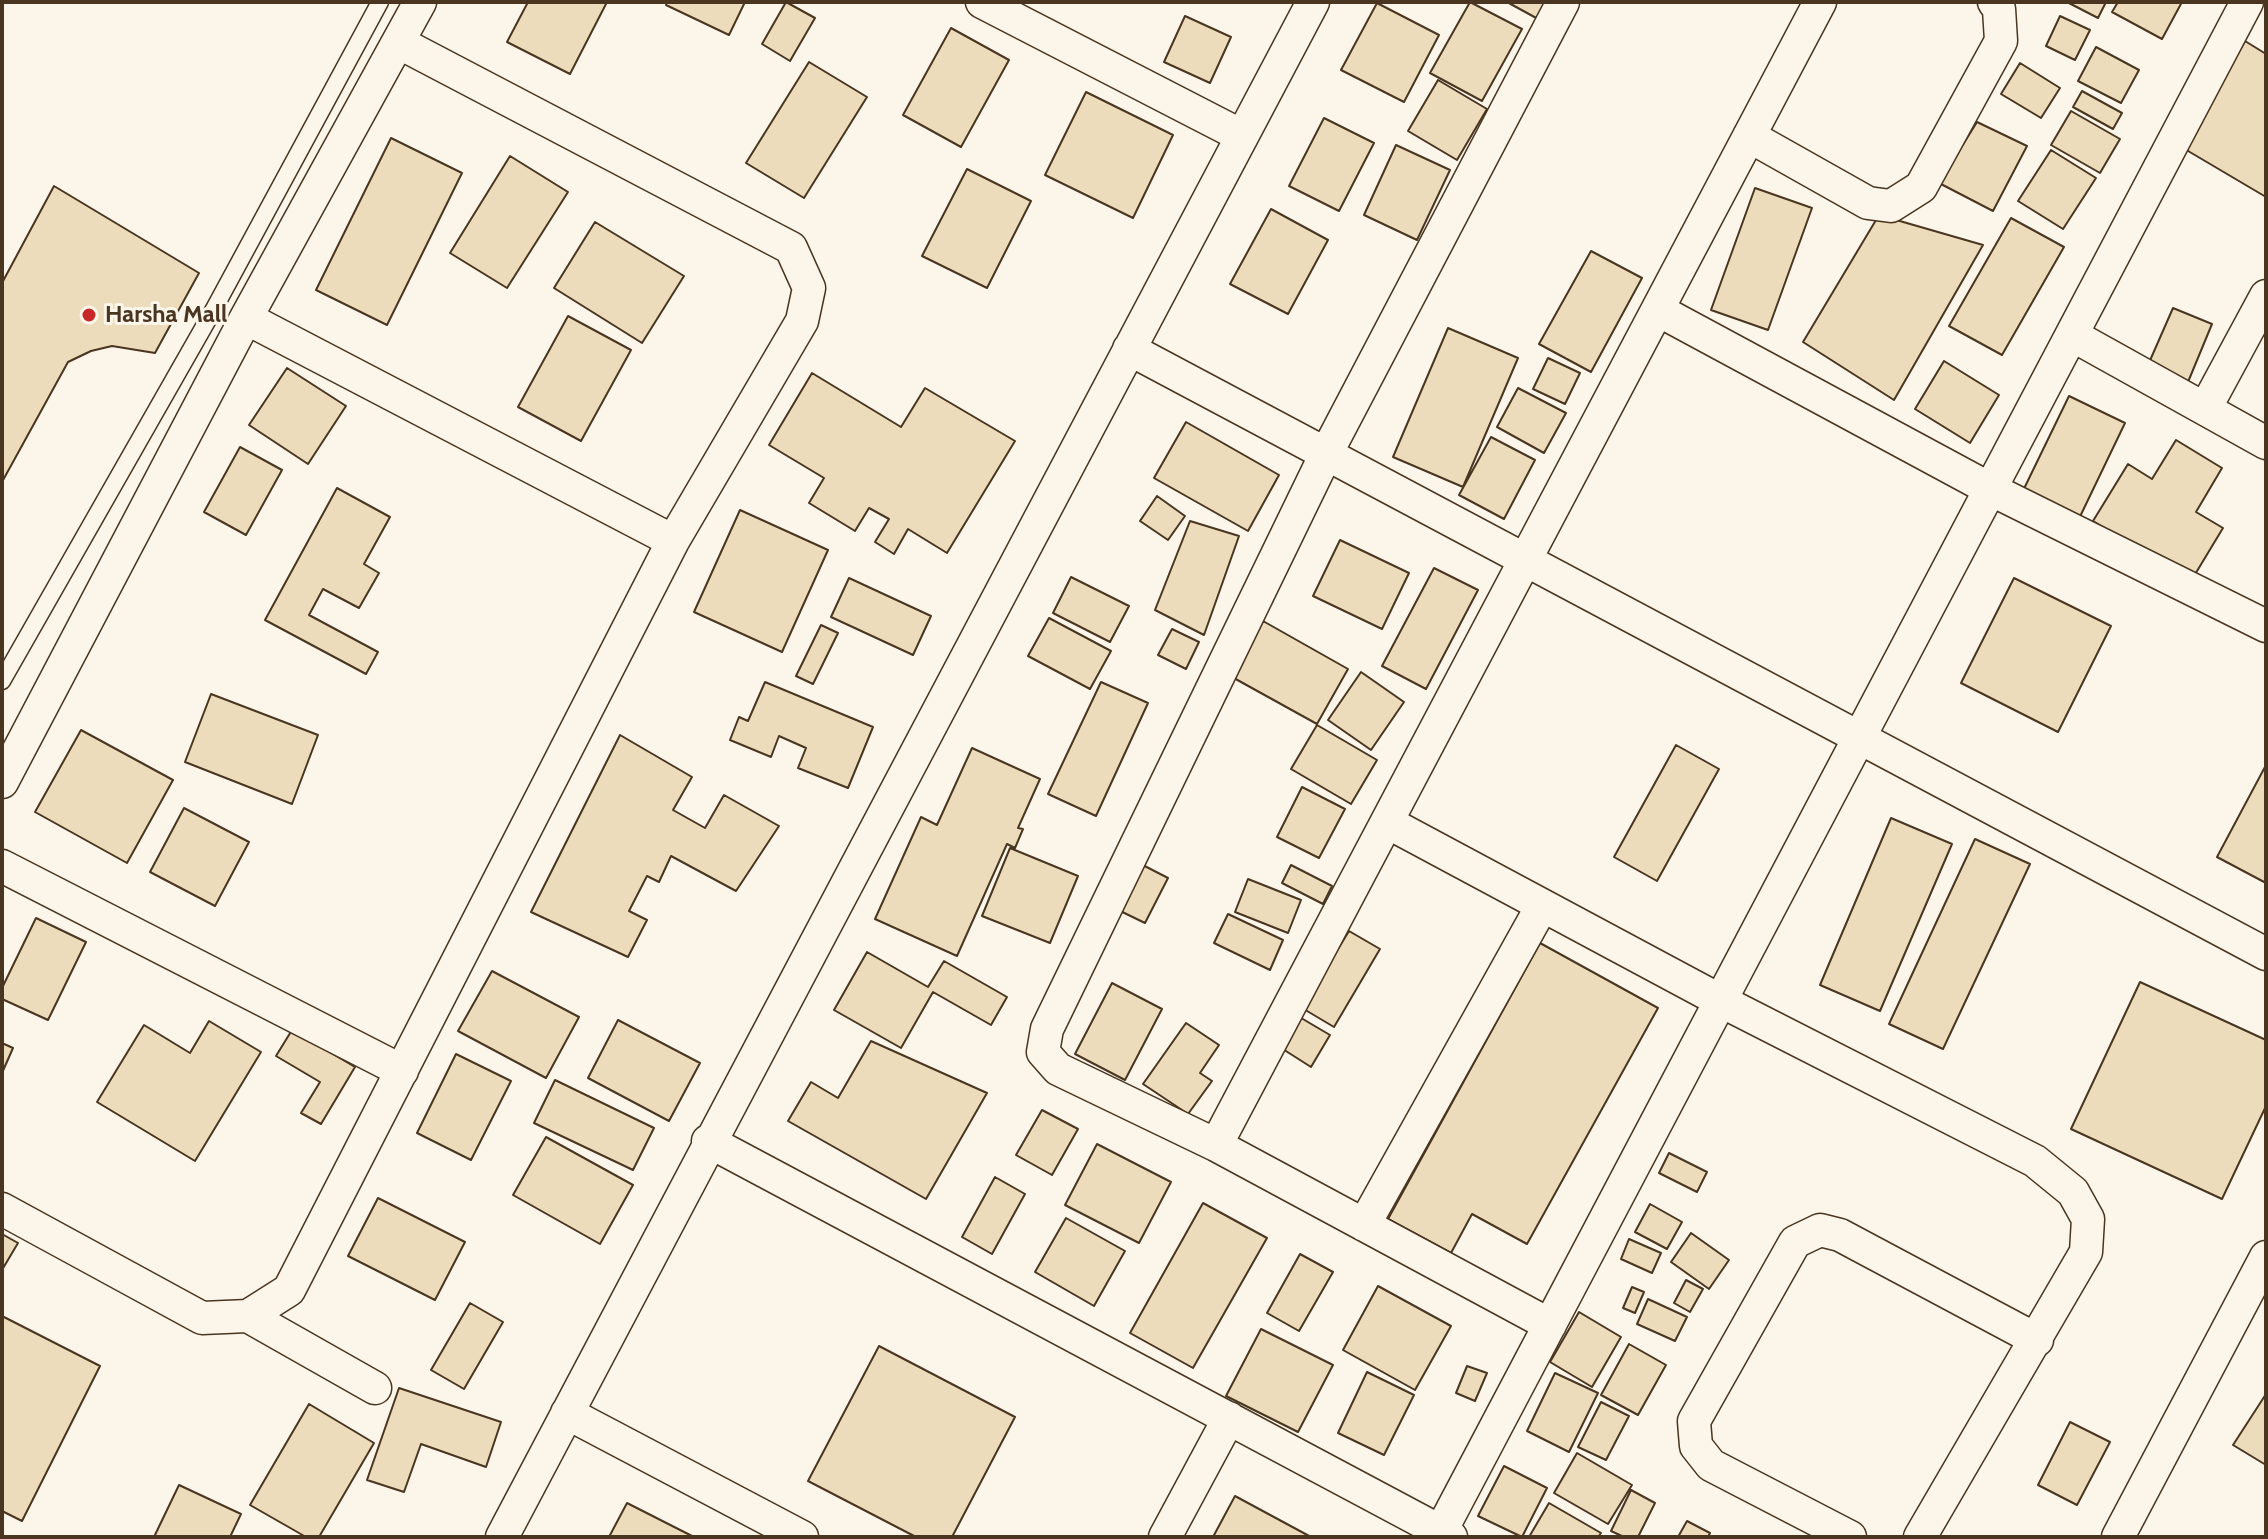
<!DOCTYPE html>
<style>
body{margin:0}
#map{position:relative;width:2268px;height:1539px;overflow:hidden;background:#fbf6e9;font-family:Cabin,sans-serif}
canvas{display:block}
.frame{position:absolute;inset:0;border:4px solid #4a3520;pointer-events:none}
</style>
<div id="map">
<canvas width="2268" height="1539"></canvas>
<div class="frame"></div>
</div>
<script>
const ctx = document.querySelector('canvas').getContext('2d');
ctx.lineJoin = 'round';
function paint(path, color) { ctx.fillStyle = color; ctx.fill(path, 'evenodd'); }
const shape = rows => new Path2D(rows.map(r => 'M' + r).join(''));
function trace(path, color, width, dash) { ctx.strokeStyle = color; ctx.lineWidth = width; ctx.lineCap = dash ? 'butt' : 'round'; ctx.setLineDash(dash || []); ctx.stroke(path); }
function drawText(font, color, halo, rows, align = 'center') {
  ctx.font = font + ' Cabin,sans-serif'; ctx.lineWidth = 6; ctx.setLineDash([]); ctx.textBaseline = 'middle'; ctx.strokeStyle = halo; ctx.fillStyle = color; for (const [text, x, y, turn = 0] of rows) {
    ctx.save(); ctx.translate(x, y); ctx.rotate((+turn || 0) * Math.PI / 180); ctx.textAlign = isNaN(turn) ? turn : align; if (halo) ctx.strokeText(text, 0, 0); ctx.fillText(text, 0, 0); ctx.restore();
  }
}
const building = shape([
 [528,2,607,2,570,74,507,42,528,2],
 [668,2,745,2,729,35,666,5,668,2],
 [786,2,815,18,790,61,762,44,786,2],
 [1470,2,1522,29,1482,101,1430,73,1470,2],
 [1507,2,1547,2,1538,19,1507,2],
 [2067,2,2106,2,2098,18,2067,2],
 [2118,2,2182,2,2162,39,2112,12,2118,2],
 [1377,3,1439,35,1404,102,1341,70,1377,3],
 [1185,16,1231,37,1210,83,1164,62,1185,16],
 [2060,16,2090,30,2075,60,2046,46,2060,16],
 [951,28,1009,60,961,147,903,115,951,28],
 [2245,41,2266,54,2266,197,2183,148,2245,41],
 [2096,47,2139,70,2121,103,2078,81,2096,47],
 [809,62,867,97,804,198,746,163,809,62],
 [2020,63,2060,88,2041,118,2001,94,2020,63],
 [1438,80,1487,109,1457,160,1408,131,1438,80],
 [2082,91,2122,113,2113,129,2073,107,2082,91],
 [1086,92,1173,135,1133,218,1045,175,1086,92],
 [2071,111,2120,139,2100,173,2051,145,2071,111],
 [1324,118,1374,143,1339,211,1289,186,1324,118],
 [1977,122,2027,146,1993,211,1939,183,1977,122],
 [391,138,462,173,387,325,316,290,391,138],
 [1396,145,1450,170,1417,240,1364,215,1396,145],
 [2051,150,2096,178,2063,229,2018,201,2051,150],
 [510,156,568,192,507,288,450,253,510,156],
 [967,169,1031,201,987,288,922,256,967,169],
 [54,186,199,273,155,353,112,346,91,351,68,362,2,482,2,283,54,186],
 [1755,188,1812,208,1768,330,1711,310,1755,188],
 [1271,209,1328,240,1288,314,1230,284,1271,209],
 [1879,215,1983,245,1894,400,1803,342,1879,215],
 [2011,218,2064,247,2002,355,1949,326,2011,218],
 [595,222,684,276,642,343,554,288,595,222],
 [1591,251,1642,278,1591,372,1539,344,1591,251],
 [2173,308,2212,324,2188,382,2148,365,2173,308],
 [568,316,631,350,581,441,518,407,568,316],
 [1448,328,1518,358,1463,487,1393,457,1448,328],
 [1548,358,1580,373,1565,404,1533,389,1548,358],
 [1944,361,1999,395,1970,443,1915,409,1944,361],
 [287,368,346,406,308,464,249,425,287,368],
 [812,373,901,427,925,388,1015,441,947,553,908,529,894,554,875,542,889,519,869,508,855,531,809,503,824,478,769,445,812,373],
 [1518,388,1566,413,1544,453,1497,427,1518,388],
 [2069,396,2125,423,2075,527,2018,501,2069,396],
 [1186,422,1279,475,1248,531,1154,478,1186,422],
 [1491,437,1535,460,1504,519,1459,495,1491,437],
 [2176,440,2222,468,2196,512,2223,528,2191,581,2093,521,2128,464,2152,479,2176,440],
 [240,447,282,470,246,535,204,512,240,447],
 [337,488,390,517,364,564,379,573,359,608,323,589,309,615,378,652,366,674,265,620,337,488],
 [1157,496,1185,516,1168,540,1140,521,1157,496],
 [740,510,828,550,782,652,694,612,740,510],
 [1190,521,1239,536,1204,635,1155,610,1190,521],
 [1340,540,1409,573,1382,629,1313,596,1340,540],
 [1434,568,1478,590,1426,689,1382,666,1434,568],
 [1071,577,1129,606,1110,642,1053,613,1071,577],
 [849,578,931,616,913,655,831,617,849,578],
 [2014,578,2111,626,2058,732,1961,683,2014,578],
 [1049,618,1111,651,1090,689,1028,656,1049,618],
 [1263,621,1348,669,1317,724,1232,677,1263,621],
 [821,625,838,633,813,684,796,676,821,625],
 [1172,629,1199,642,1186,669,1158,655,1172,629],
 [1361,672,1404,702,1371,750,1328,720,1361,672],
 [765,682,873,727,848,788,798,768,806,748,779,736,771,757,730,740,739,717,748,721,765,682],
 [1101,682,1148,703,1096,816,1048,794,1101,682],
 [211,694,318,735,292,804,185,762,211,694],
 [1317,725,1377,760,1351,804,1291,769,1317,725],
 [81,730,173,780,127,863,35,812,81,730],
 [620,735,692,777,673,810,705,828,724,795,779,826,736,891,671,856,659,882,647,876,629,911,647,920,628,957,531,912,620,735],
 [1676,745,1719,769,1657,881,1614,857,1676,745],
 [972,748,1040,779,1018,828,1023,829,1015,848,1007,844,957,956,875,919,921,817,937,825,972,748],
 [2266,765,2266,883,2217,857,2266,765],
 [1302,787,1345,809,1319,858,1277,837,1302,787],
 [184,808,249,842,215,906,150,872,184,808],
 [1891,818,1952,844,1880,1011,1820,985,1891,818],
 [1975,839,2030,864,1943,1049,1889,1024,1975,839],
 [1010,848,1078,876,1050,943,982,916,1010,848],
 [1135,861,1168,878,1145,923,1112,907,1135,861],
 [1291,865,1332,886,1323,904,1282,883,1291,865],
 [1248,879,1301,900,1288,933,1235,912,1248,879],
 [1228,914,1283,940,1270,970,1214,943,1228,914],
 [36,918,86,942,48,1020,2,999,2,988,36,918],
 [1349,931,1380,949,1334,1027,1302,1008,1349,931],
 [1540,943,1658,1008,1527,1244,1472,1214,1451,1253,1388,1219,1540,943],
 [867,952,928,987,944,961,1007,997,991,1025,933,992,901,1048,834,1010,867,952],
 [492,971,579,1017,546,1078,458,1031,492,971],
 [2140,982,2266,1040,2266,1106,2222,1199,2071,1129,2140,982],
 [1112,983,1162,1009,1125,1080,1075,1054,1112,983],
 [1296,1015,1330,1035,1311,1067,1278,1046,1296,1015],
 [618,1020,700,1063,669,1121,588,1078,618,1020],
 [209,1021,261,1052,195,1161,97,1102,144,1025,190,1053,209,1021],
 [1186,1023,1219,1045,1200,1073,1212,1081,1188,1114,1143,1084,1186,1023],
 [292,1030,355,1067,321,1124,301,1113,320,1082,276,1056,292,1030],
 [871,1041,987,1093,926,1199,788,1121,811,1082,838,1098,871,1041],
 [2,1043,13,1048,2,1073,2,1043],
 [456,1054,511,1081,471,1160,417,1133,456,1054],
 [555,1080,654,1128,633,1170,534,1123,555,1080],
 [1042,1110,1078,1129,1052,1175,1016,1155,1042,1110],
 [546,1137,633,1185,600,1244,513,1195,546,1137],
 [1097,1144,1171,1182,1139,1243,1065,1205,1097,1144],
 [1669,1153,1707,1172,1697,1192,1659,1173,1669,1153],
 [995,1177,1025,1194,992,1254,962,1237,995,1177],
 [378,1198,465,1242,435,1300,348,1256,378,1198],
 [1203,1203,1267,1238,1193,1368,1130,1333,1203,1203],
 [1650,1204,1682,1222,1667,1249,1635,1232,1650,1204],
 [1066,1218,1125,1251,1094,1306,1035,1272,1066,1218],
 [1691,1233,1729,1260,1709,1289,1671,1262,1691,1233],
 [2,1234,18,1243,2,1270,2,1234],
 [1629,1239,1661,1253,1652,1273,1621,1259,1629,1239],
 [1300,1254,1333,1272,1299,1331,1267,1313,1300,1254],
 [1686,1280,1703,1289,1690,1312,1674,1303,1686,1280],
 [1378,1286,1451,1326,1415,1390,1343,1350,1378,1286],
 [1632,1287,1644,1292,1635,1313,1623,1308,1632,1287],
 [1648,1299,1687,1317,1675,1341,1637,1324,1648,1299],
 [470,1303,503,1322,464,1389,431,1370,470,1303],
 [1579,1312,1621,1337,1592,1387,1550,1362,1579,1312],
 [2,1316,100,1366,22,1521,2,1511,2,1316],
 [1261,1329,1333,1365,1298,1432,1226,1396,1261,1329],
 [1629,1344,1666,1365,1638,1415,1601,1395,1629,1344],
 [879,1346,1015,1417,952,1537,916,1537,808,1481,879,1346],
 [1467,1366,1487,1373,1475,1401,1456,1393,1467,1366],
 [1367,1372,1414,1395,1384,1455,1338,1433,1367,1372],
 [1555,1373,1598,1393,1569,1452,1527,1431,1555,1373],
 [399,1388,501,1422,486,1467,421,1444,404,1492,367,1480,399,1388],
 [2266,1394,2266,1465,2233,1445,2266,1394],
 [1601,1402,1629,1416,1606,1460,1578,1447,1601,1402],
 [309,1404,374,1443,319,1537,306,1537,250,1505,309,1404],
 [2070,1422,2110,1442,2077,1505,2038,1485,2070,1422],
 [1577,1453,1632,1485,1608,1524,1554,1493,1577,1453],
 [1504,1466,1547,1488,1522,1537,1478,1516,1504,1466],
 [179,1485,241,1514,230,1537,154,1537,179,1485],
 [1631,1490,1655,1503,1638,1537,1624,1537,1611,1531,1631,1490],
 [1235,1496,1311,1537,1213,1537,1235,1496],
 [627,1503,692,1536,692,1537,609,1537,627,1503],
 [1549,1503,1601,1533,1598,1537,1529,1537,1549,1503],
 [1687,1521,1710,1533,1708,1537,1678,1537,1687,1521]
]);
const service = shape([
 [2,681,214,309,380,2]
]);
const minor = shape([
 [982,2,1242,136],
 [1749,136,1868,203,1891,206,1921,187,2001,41,1999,9,1994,2],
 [1658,310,1990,489,2266,626],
 [246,318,673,541],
 [2072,335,2266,443],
 [1129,349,2266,954],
 [2206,407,2266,296],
 [2,782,246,318,420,2],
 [1387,822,1721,1001,2035,1161,2073,1192,2088,1219,2086,1252,1920,1537],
 [2,866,402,1071],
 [708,1141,1451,1537],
 [1216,1145,1820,2],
 [2,1209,202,1318,248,1316,289,1290,673,541,802,321,809,288,791,248,398,42],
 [1364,1225,1542,906],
 [248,1316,375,1388],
 [1550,1325,1216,1145,1058,1069,1043,1052,1047,1029,1326,454,1563,2],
 [567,1413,802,1537],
 [1441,1531,2247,2],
 [502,1537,1313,2],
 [1165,1537,1229,1418],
 [1850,1537,1711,1465,1696,1446,1694,1421,1795,1242,1820,1230,1840,1235,2037,1340],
 [2118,1537,2266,1257]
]);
const markers = [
 [89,315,8,"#c62828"]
];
const poiNames = [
 ["Harsha Mall",105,315]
];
paint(building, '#ecdcbc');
trace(building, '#4a3520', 2);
trace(service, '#4a3520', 19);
trace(minor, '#4a3520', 35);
trace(service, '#fbf6e9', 16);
trace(minor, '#fbf6e9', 32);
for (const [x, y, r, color] of markers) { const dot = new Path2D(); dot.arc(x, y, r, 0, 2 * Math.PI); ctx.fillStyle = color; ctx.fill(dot); trace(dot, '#fbf6e9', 3); }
drawText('bold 24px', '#4a3520', '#fbf6e9', poiNames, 'left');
</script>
